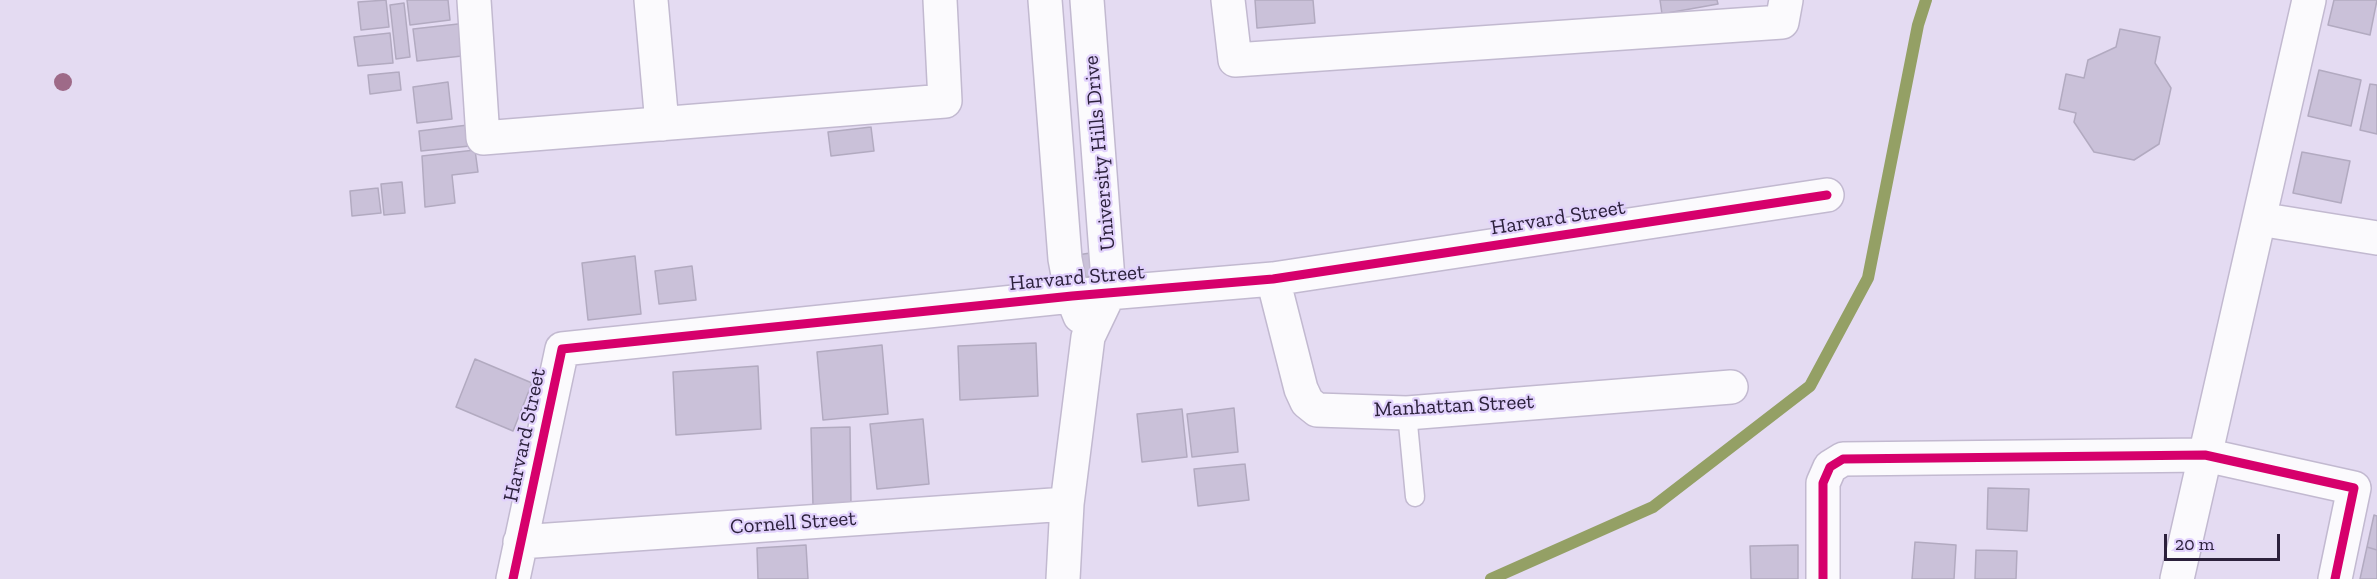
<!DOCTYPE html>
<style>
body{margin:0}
#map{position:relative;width:2377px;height:579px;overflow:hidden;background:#e4dbf2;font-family:"Zilla Slab",serif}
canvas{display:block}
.scale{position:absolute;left:2164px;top:534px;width:116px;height:27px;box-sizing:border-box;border:3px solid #2c213c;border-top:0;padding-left:8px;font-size:18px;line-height:21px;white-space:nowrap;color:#2c213c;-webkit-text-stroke:4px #e1d1fc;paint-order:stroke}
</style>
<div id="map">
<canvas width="2377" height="579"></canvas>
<div class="scale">20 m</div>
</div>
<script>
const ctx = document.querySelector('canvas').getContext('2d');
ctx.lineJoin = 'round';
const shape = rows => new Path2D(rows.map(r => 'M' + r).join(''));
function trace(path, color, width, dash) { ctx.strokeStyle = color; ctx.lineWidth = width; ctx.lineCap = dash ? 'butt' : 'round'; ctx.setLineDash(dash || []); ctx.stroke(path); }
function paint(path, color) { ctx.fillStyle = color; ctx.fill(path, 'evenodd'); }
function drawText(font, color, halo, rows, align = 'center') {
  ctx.font = font + ' "Zilla Slab",serif'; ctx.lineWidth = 4.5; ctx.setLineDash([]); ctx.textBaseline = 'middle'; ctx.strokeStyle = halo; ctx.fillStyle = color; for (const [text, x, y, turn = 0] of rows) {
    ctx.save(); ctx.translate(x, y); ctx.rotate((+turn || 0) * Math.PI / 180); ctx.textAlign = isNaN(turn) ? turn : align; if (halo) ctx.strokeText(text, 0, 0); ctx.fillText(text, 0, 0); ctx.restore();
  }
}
const stream = shape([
 [1491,579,1653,507,1810,386,1868,278,1918,25,1926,0]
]);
const building = shape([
 [386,0,389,27,361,30,358,2,386,0],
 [407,0,448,0,450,20,410,25,407,0],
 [1255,0,1313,0,1315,23,1257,28,1255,0],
 [1660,0,1717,0,1718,4,1662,14,1660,0],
 [2334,0,2377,0,2370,35,2328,25,2334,0],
 [404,3,410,57,396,59,390,5,404,3],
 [467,23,471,55,417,61,413,29,467,23],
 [2120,29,2160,37,2155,63,2171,88,2159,144,2134,160,2094,152,2074,122,2076,113,2059,109,2066,74,2084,78,2088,60,2116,47,2120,29],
 [390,33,393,63,358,66,354,37,390,33],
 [2319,70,2361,80,2351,126,2308,116,2319,70],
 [399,72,401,90,370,94,368,75,399,72],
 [448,82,452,119,417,123,413,87,448,82],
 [2370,84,2377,85,2377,134,2360,130,2370,84],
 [468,125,470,146,421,151,419,131,468,125],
 [871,127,874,151,831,156,828,132,871,127],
 [475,150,478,172,452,175,455,203,425,207,422,156,475,150],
 [2302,152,2350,161,2341,203,2293,193,2302,152],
 [402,182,405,213,384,215,381,184,402,182],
 [378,188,381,213,352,216,350,191,378,188],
 [1097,252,1100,275,1080,278,1077,255,1097,252],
 [635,256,641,314,588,320,582,263,635,256],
 [692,266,696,300,659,304,655,271,692,266],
 [1036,343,1038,396,960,400,958,346,1036,343],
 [882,345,888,414,823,420,817,352,882,345],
 [475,359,532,383,513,431,456,407,475,359],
 [758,366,761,429,676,435,673,372,758,366],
 [1234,408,1238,452,1192,457,1187,414,1234,408],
 [1182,409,1187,457,1142,462,1137,414,1182,409],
 [923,419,929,484,877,489,870,424,923,419],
 [850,427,851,505,813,506,811,428,850,427],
 [1245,464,1249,500,1198,506,1194,469,1245,464],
 [1988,488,2029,489,2027,531,1987,529,1988,488],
 [2374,515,2377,516,2377,550,2367,547,2374,515],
 [1915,542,1956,545,1954,579,1912,579,1915,542],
 [806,545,808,579,758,579,757,548,806,545],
 [1798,545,1798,579,1751,579,1750,546,1798,545],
 [2367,547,2377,550,2377,579,2360,579,2367,547],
 [1976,550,2017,551,2016,579,1975,579,1976,550]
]);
const lane = shape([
 [1407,413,1415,497]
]);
const street = shape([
 [474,0,483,138,945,101,940,0],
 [651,0,662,124],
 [1045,0,1065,259,1072,296,1080,316],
 [1228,0,1235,60,1782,22,1786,0],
 [2259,219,2377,238],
 [1273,279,1301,389,1307,402,1317,410,1407,413,1731,387],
 [520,542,1067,504],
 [513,579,562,349,1072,296,1273,279,1827,195],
 [1063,579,1067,504,1088,337,1109,293,1087,0],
 [1823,579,1823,483,1830,467,1843,459,2205,455,2354,488,2335,579],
 [2177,579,2309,0]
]);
const cycleway = shape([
 [513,579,562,349,1072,296,1273,279,1827,195],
 [1823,579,1823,483,1830,467,1843,459,2205,455,2354,488,2335,579]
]);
const trees = [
 [63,82]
];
const streetNames = [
 ["University Hills Drive",1100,153,-95],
 ["Harvard Street",1558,218,-9],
 ["Harvard Street",1077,278,-5],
 ["Manhattan Street",1454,406,-3],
 ["Harvard Street",525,435,-78],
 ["Cornell Street",793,523,-4]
];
trace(stream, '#94a065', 12);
paint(building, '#cac1d9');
trace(building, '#b2aac0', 1.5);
trace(lane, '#c2b9d0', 21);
trace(street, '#c2b9d0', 36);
trace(lane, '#fbfafd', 18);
trace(street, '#fbfafd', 33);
trace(cycleway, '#d6006c', 9);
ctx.fillStyle = '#9e6a88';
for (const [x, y] of trees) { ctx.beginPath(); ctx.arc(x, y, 9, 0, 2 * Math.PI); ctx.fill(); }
drawText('21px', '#2c213c', '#e1d1fc', streetNames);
</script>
